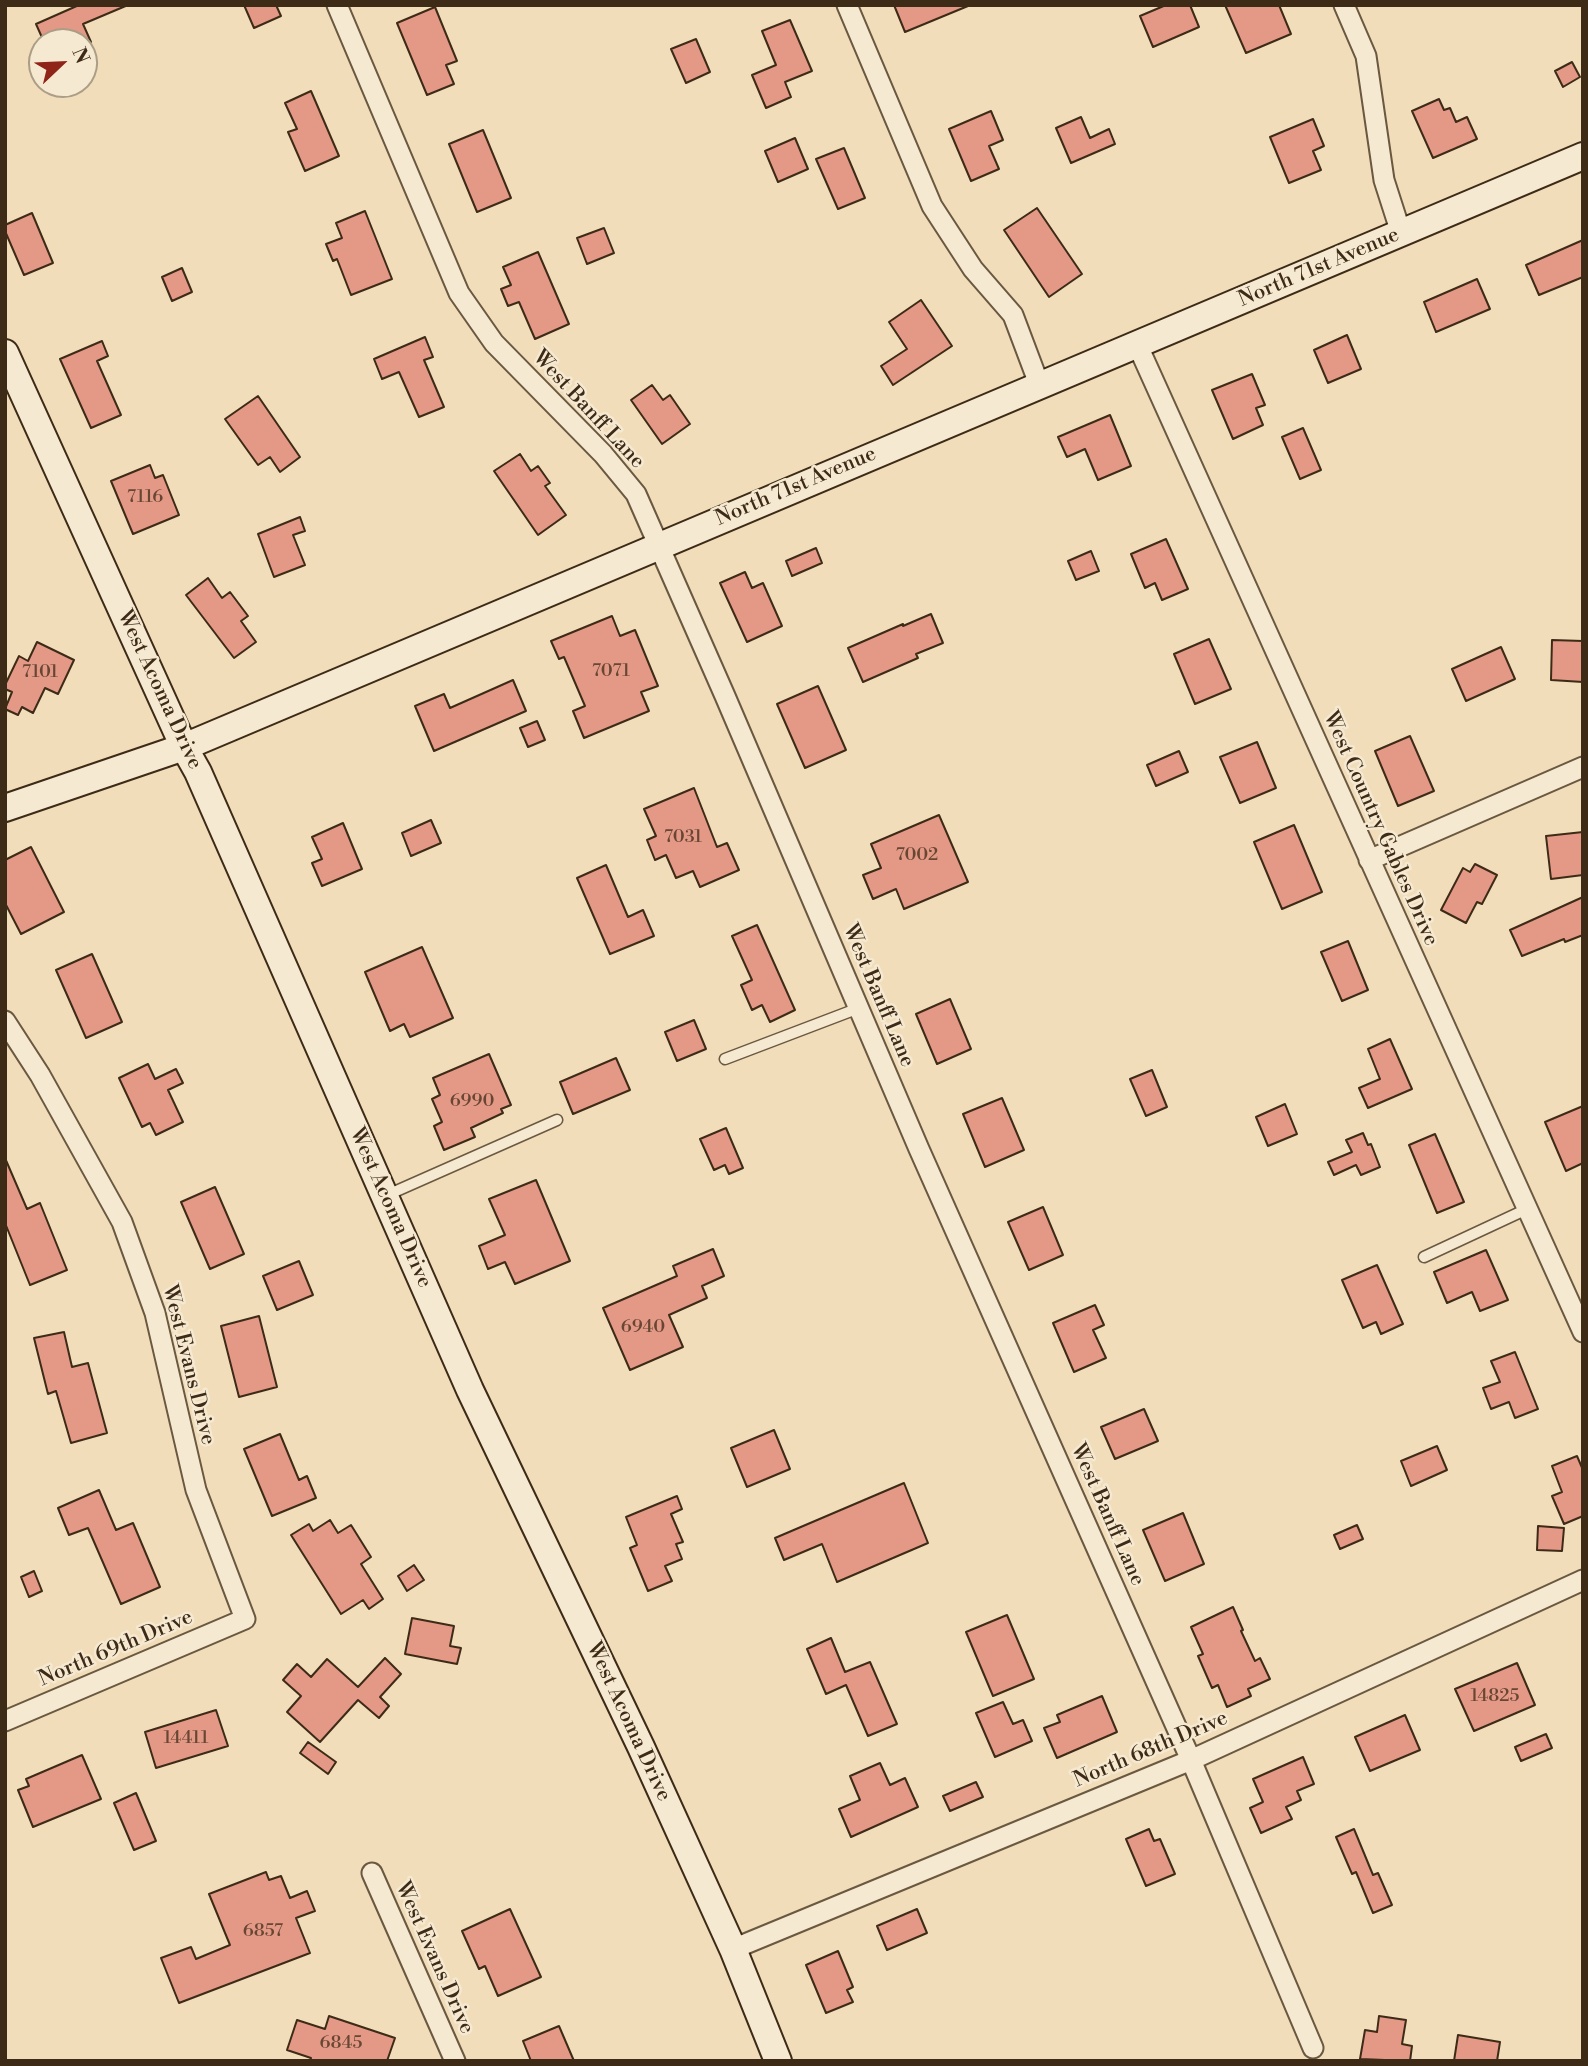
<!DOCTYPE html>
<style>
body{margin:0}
#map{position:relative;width:1588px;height:2066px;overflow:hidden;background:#f1ddb9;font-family:"Libre Bodoni",serif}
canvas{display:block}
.frame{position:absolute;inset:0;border:7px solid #3d2b17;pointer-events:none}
.north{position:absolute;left:28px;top:28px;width:70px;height:70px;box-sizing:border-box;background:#f6e9d2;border:2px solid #ac9d87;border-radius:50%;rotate:67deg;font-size:19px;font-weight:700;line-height:28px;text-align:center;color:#3d2b17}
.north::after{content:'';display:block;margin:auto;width:24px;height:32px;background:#8f2418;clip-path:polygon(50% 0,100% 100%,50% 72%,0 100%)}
</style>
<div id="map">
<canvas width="1588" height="2066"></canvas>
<div class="frame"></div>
<div class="north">N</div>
</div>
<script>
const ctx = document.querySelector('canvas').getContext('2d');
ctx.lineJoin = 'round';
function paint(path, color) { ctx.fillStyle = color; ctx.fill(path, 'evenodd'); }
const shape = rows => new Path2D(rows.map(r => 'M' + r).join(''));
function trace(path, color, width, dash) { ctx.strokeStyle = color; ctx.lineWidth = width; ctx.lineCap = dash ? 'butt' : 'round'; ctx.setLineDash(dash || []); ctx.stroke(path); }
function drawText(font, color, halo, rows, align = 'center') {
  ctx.font = font + ' "Libre Bodoni",serif'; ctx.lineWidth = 5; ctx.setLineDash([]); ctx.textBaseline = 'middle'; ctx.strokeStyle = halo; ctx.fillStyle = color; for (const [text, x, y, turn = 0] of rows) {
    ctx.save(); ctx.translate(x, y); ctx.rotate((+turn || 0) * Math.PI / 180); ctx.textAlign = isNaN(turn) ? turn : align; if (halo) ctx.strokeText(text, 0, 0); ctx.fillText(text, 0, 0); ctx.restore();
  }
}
const building = shape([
 [79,5,128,5,83,24,91,42,44,42,36,24,79,5],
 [244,5,276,5,281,16,254,28,244,5],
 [894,5,968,5,968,6,905,32,894,5],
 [1166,5,1190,5,1199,27,1153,47,1140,16,1166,5],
 [1225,5,1279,5,1291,34,1246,53,1225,5],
 [435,7,457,61,446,65,454,84,427,95,397,23,435,7],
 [790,20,812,71,785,82,791,97,766,108,752,75,776,65,762,31,790,20],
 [696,39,710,72,686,83,671,49,696,39],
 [1572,62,1580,77,1563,87,1555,71,1572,62],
 [311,91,339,156,305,171,288,132,297,129,285,103,311,91],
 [1439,99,1444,110,1450,108,1456,122,1467,117,1477,139,1433,158,1412,111,1439,99],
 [991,111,1003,140,989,146,999,169,971,181,949,129,991,111],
 [1081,117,1090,138,1109,129,1115,144,1071,163,1056,128,1081,117],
 [1313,119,1324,146,1313,151,1321,170,1289,183,1270,137,1313,119],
 [483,130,511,198,477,212,449,144,483,130],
 [795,138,808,169,778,182,765,151,795,138],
 [844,148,865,198,838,209,816,159,844,148],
 [1037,208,1082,274,1049,297,1004,230,1037,208],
 [365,211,392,279,351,295,337,259,333,261,326,244,342,238,336,223,365,211],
 [32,213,53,263,24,275,5,231,5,225,32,213],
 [604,228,614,253,587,264,577,238,604,228],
 [1583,240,1583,277,1539,295,1526,265,1583,240],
 [538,252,569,324,535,339,519,302,508,306,501,289,511,285,503,267,538,252],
 [182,268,192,292,172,301,162,277,182,268],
 [1477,279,1490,309,1436,332,1424,302,1477,279],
 [921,300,952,346,893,385,881,366,907,349,889,322,921,300],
 [1347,335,1361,369,1328,383,1314,350,1347,335],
 [425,337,433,357,424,360,444,407,419,417,399,372,382,379,374,359,425,337],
 [102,341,108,356,97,361,121,415,91,428,60,359,102,341],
 [1252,374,1265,405,1256,408,1263,425,1233,439,1212,390,1252,374],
 [652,385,663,400,670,395,690,424,662,444,631,400,652,385],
 [258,396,300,457,280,472,270,457,258,465,225,419,258,396],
 [1110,415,1131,466,1098,480,1085,449,1067,457,1058,437,1110,415],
 [1303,428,1321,470,1300,479,1282,437,1303,428],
 [520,454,531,471,538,466,550,483,545,486,566,515,538,535,494,471,520,454],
 [150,465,155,478,163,475,179,515,133,534,111,481,150,465],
 [300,517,305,531,293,535,305,565,274,577,258,534,300,517],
 [1166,539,1188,589,1162,600,1155,583,1145,588,1131,554,1166,539],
 [816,548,822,563,792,576,786,561,816,548],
 [1091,551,1099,571,1076,580,1068,561,1091,551],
 [745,572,752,588,763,583,782,626,747,642,720,583,745,572],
 [208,578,222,598,230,592,248,616,241,621,256,642,234,658,186,595,208,578],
 [931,614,943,643,916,654,918,658,863,682,848,648,903,624,903,626,931,614],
 [612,616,620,636,635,630,658,686,641,692,649,711,584,738,573,711,585,706,564,657,559,659,551,641,612,616],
 [1209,639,1231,689,1195,704,1174,654,1209,639],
 [1552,640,1583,641,1583,682,1551,680,1552,640],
 [37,642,74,660,58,694,45,688,33,713,22,707,18,715,5,709,12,692,5,689,5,685,19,656,28,661,37,642],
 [1501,647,1515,679,1466,701,1452,669,1501,647],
 [513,680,526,711,434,751,415,706,444,694,450,708,513,680],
 [818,686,846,750,805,768,777,704,818,686],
 [537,721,545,740,528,747,520,728,537,721],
 [1410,736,1434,791,1398,806,1375,751,1410,736],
 [1257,742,1276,788,1240,803,1220,757,1257,742],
 [1179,751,1188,772,1156,786,1147,765,1179,751],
 [694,788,717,847,727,843,739,870,700,887,693,871,676,878,666,855,655,860,647,840,656,836,644,809,694,788],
 [939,815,968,882,904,909,896,889,873,899,863,875,881,868,871,844,939,815],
 [431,820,441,843,411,856,402,833,431,820],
 [343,823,362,869,322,886,312,863,322,859,312,837,343,823],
 [1294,825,1322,892,1282,909,1254,842,1294,825],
 [1583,832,1583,875,1551,879,1546,836,1583,832],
 [31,847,64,912,21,934,5,903,5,860,31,847],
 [1475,864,1497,875,1482,904,1477,902,1466,923,1441,910,1463,868,1470,872,1475,864],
 [606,865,628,917,643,910,654,936,610,954,577,878,606,865],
 [1583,897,1583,935,1565,942,1564,939,1522,956,1510,930,1583,897],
 [757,925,795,1010,770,1022,762,1005,752,1010,741,985,752,980,732,936,757,925],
 [1348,941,1368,990,1342,1001,1321,952,1348,941],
 [422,947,453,1018,410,1037,404,1024,390,1031,365,972,422,947],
 [92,954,122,1022,86,1038,56,970,92,954],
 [950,999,971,1049,937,1064,916,1014,950,999],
 [694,1020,706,1049,677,1061,665,1032,694,1020],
 [1390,1039,1412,1089,1368,1108,1359,1088,1380,1079,1368,1049,1390,1039],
 [489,1054,511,1105,501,1109,503,1113,471,1128,475,1137,444,1150,434,1126,442,1122,432,1099,440,1095,433,1078,489,1054],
 [616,1058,630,1090,573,1114,560,1082,616,1058],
 [148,1064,155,1079,176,1069,183,1083,168,1090,183,1122,156,1135,150,1123,142,1127,119,1078,148,1064],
 [1152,1070,1167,1107,1146,1116,1130,1079,1152,1070],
 [1002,1098,1024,1150,985,1167,963,1114,1002,1098],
 [1285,1104,1297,1134,1268,1146,1256,1117,1285,1104],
 [1583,1106,1583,1163,1566,1171,1545,1122,1583,1106],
 [726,1128,743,1168,729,1174,725,1165,714,1170,700,1139,726,1128],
 [1363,1133,1368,1145,1371,1144,1380,1167,1361,1175,1356,1165,1334,1175,1328,1162,1352,1152,1346,1140,1363,1133],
 [1435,1134,1464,1202,1437,1213,1409,1145,1435,1134],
 [5,1158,27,1209,40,1203,67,1270,30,1285,5,1223,5,1158],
 [536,1180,570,1261,515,1284,505,1262,488,1269,479,1246,505,1235,489,1199,536,1180],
 [215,1187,244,1254,210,1269,181,1202,215,1187],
 [1043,1207,1063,1255,1029,1270,1008,1222,1043,1207],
 [713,1249,724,1276,702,1286,707,1298,669,1315,683,1347,630,1370,603,1308,677,1276,673,1266,713,1249],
 [1486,1250,1508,1300,1480,1311,1472,1292,1447,1303,1434,1272,1486,1250],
 [299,1261,313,1295,277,1310,263,1276,299,1261],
 [1377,1265,1403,1324,1381,1334,1376,1322,1363,1328,1342,1280,1377,1265],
 [1095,1305,1104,1325,1093,1330,1106,1358,1074,1372,1053,1323,1095,1305],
 [259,1316,277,1387,239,1397,221,1326,259,1316],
 [64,1332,72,1367,88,1363,107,1433,71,1443,56,1391,48,1394,34,1338,64,1332],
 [1515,1352,1538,1409,1515,1418,1509,1402,1491,1409,1483,1388,1500,1382,1491,1361,1515,1352],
 [1144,1409,1158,1441,1115,1459,1101,1427,1144,1409],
 [774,1430,790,1469,747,1487,731,1448,774,1430],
 [280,1434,299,1480,307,1476,316,1498,272,1516,244,1449,280,1434],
 [1437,1446,1447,1470,1411,1486,1401,1461,1437,1446],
 [1577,1456,1583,1470,1583,1516,1564,1524,1552,1496,1562,1492,1552,1466,1577,1456],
 [904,1483,928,1543,837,1582,822,1544,784,1560,775,1538,904,1483],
 [99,1490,116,1530,133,1523,160,1587,121,1604,88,1528,69,1535,58,1508,99,1490],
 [677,1496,682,1509,671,1514,683,1542,676,1544,682,1559,665,1566,672,1581,648,1591,630,1548,637,1545,626,1517,677,1496],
 [1183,1513,1204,1564,1165,1581,1143,1530,1183,1513],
 [330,1520,338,1533,351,1525,371,1557,361,1564,383,1599,369,1609,363,1600,341,1614,291,1535,309,1524,313,1531,330,1520],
 [1357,1525,1363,1539,1340,1549,1334,1535,1357,1525],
 [1538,1526,1564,1528,1562,1551,1537,1550,1538,1526],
 [414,1565,424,1580,407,1591,398,1576,414,1565],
 [34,1571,42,1591,29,1597,21,1577,34,1571],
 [1233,1607,1243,1630,1241,1631,1255,1661,1260,1658,1270,1679,1248,1689,1251,1696,1227,1707,1218,1685,1212,1688,1198,1656,1203,1654,1191,1627,1233,1607],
 [1007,1615,1034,1679,993,1696,966,1632,1007,1615],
 [412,1618,454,1626,450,1646,461,1648,457,1664,405,1654,412,1618],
 [831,1638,845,1672,870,1662,897,1724,868,1736,846,1685,826,1694,807,1649,831,1638],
 [385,1658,401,1674,380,1697,389,1706,379,1718,358,1700,320,1742,287,1712,301,1696,283,1680,297,1664,311,1677,327,1659,358,1687,385,1658],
 [1517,1663,1535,1705,1474,1731,1455,1689,1517,1663],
 [1102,1696,1117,1732,1057,1758,1044,1728,1060,1722,1057,1715,1102,1696],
 [1003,1702,1013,1724,1023,1720,1032,1741,995,1757,976,1713,1003,1702],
 [216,1710,228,1746,156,1768,145,1732,216,1710],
 [1405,1715,1420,1750,1370,1771,1355,1737,1405,1715],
 [1546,1734,1552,1748,1521,1761,1515,1747,1546,1734],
 [308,1742,336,1762,328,1774,300,1753,308,1742],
 [82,1755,101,1799,33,1827,18,1790,29,1786,26,1779,82,1755],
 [1303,1757,1314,1784,1297,1791,1301,1800,1286,1807,1292,1819,1261,1833,1250,1808,1263,1802,1253,1779,1303,1757],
 [880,1763,890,1785,905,1778,918,1807,851,1837,839,1809,860,1800,850,1776,880,1763],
 [976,1782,983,1797,950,1811,943,1796,976,1782],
 [136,1793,156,1841,134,1850,114,1803,136,1793],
 [1149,1829,1154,1841,1160,1839,1175,1874,1146,1886,1126,1839,1149,1829],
 [1354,1829,1373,1875,1378,1873,1392,1905,1373,1913,1356,1872,1352,1874,1336,1837,1354,1829],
 [266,1872,269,1880,281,1876,290,1898,307,1891,315,1911,296,1918,310,1953,179,2003,161,1958,191,1947,196,1959,230,1945,209,1894,266,1872],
 [510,1909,541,1977,498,1996,485,1966,479,1969,462,1931,510,1909],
 [917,1909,927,1933,887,1950,877,1926,917,1909],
 [838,1951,853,1987,847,1990,853,2002,826,2013,806,1965,838,1951],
 [329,2016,395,2038,387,2061,310,2061,311,2058,287,2050,297,2020,325,2029,329,2016],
 [1379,2016,1406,2020,1402,2044,1412,2046,1410,2061,1360,2059,1365,2030,1377,2032,1379,2016],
 [559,2026,574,2061,531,2061,523,2041,559,2026],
 [1458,2035,1500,2042,1497,2061,1454,2061,1458,2035]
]);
const lane = shape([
 [725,1059,859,1008],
 [385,1196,557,1120],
 [1424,1257,1527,1209]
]);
const street = shape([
 [337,5,459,293,494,343,603,454,636,494,725,696,919,1149,1191,1760,1313,2048],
 [847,5,932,206,973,269,1013,315,1039,384],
 [1344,5,1366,56,1384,180,1401,233],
 [1137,344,1583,1332],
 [1369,860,1583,767],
 [5,1021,40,1075,122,1222,155,1313,196,1490,245,1619,5,1721],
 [372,1873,455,2061],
 [733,1949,1191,1760,1583,1580]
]);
const secondary = shape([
 [5,353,184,747,198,772,470,1390,641,1747,733,1949,778,2061],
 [5,808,184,747,1583,156]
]);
const numberNames = [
 ["7116",145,498],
 ["7071",611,672],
 ["7101",40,673],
 ["7031",683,838],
 ["7002",917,856],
 ["6990",472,1102],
 ["6940",643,1328],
 ["14825",1495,1697],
 ["14411",186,1739],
 ["6857",263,1932],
 ["6845",341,2044]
];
const streetNames = [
 ["North 71st Avenue",1319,268,-23],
 ["West Banff Lane",588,410,47],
 ["North 71st Avenue",796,487,-23],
 ["West Acoma Drive",159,690,65],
 ["West Country Gables Drive",1380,829,66],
 ["West Banff Lane",878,996,67],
 ["West Acoma Drive",390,1208,66],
 ["West Evans Drive",188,1365,76],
 ["West Banff Lane",1107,1515,66],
 ["North 69th Drive",116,1649,-23],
 ["West Acoma Drive",628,1722,65],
 ["North 68th Drive",1151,1750,-23],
 ["West Evans Drive",434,1958,66]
];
paint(building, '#e49886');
trace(building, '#3d2b17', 2);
trace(lane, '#6a5840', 13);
trace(street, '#6a5840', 23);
trace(secondary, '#3d2b17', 30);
trace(lane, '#f6e9d2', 10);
trace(street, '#f6e9d2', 19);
trace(secondary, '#f6e9d2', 26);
drawText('18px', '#674633', null, numberNames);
drawText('21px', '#3d2b17', '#f6e9d2', streetNames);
</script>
